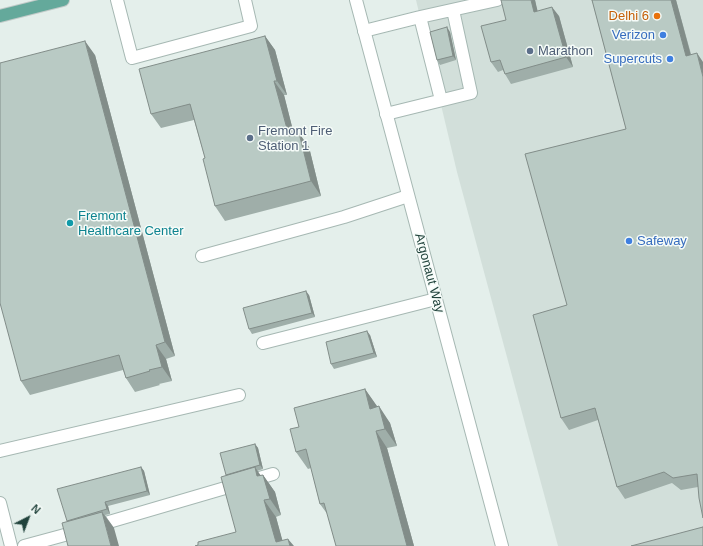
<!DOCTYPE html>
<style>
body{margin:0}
#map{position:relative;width:703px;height:546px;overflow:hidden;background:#e4efeb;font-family:Arial,sans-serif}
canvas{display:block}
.north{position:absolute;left:8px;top:498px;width:40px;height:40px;-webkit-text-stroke:3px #f5fbf8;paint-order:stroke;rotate:42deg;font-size:11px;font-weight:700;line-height:16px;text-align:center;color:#21433c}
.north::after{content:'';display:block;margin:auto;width:14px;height:18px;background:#21433c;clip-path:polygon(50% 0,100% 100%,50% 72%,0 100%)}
</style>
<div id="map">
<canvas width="703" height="546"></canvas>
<div class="north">N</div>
</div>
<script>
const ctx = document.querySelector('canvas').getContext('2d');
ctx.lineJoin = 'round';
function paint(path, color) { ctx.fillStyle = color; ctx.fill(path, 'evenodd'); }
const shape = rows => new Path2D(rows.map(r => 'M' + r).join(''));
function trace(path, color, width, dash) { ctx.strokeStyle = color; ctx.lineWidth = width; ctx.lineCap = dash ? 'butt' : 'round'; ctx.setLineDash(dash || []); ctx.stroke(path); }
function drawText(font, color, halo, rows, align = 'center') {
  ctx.font = font + ' Arial,sans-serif'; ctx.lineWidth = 3; ctx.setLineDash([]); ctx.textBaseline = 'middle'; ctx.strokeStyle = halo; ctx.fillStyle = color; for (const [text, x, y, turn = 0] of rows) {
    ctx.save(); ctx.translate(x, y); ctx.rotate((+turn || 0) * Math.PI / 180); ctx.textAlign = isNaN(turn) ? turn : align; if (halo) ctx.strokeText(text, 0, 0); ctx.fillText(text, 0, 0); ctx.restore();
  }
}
const built = shape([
 [416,0,703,0,703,546,558,546,457,172]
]);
const service = shape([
 [117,0,132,58,251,26,245,0],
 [420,17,441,100],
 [364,31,420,17,497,0],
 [386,114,471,93,453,10],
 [202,256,344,217,408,196],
 [263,343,436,299],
 [0,451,239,395]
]);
const minor = shape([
 [0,503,11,546],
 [24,546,61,536,273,474]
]);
const tertiary = shape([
 [356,0,502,546]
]);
const primary = shape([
 [0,16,63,0]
]);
const wall = shape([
 [535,0,537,11,559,16,573,67,511,84,505,74,503,70,498,72,491,62,506,20],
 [592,0,676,0,691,54,698,487,681,490,672,483,625,499,617,487,598,420,569,430,561,418,567,305,626,129],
 [450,32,456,60,440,65,437,60],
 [265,36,275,50,287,95,284,95,294,135,309,147,321,196,225,221,215,206,205,158,194,120,161,128,151,114],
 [95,55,175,356,166,359,172,381,159,384,160,385,135,392,126,378,123,370,30,395,21,381],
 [309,295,315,317,252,334,249,329],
 [370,335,377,357,334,369,331,364],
 [365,389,377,407,390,423,397,446,387,448,414,546,336,546,328,515,320,504,311,468,308,469,296,452,299,427],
 [255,444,258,448,263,469,257,471,261,476,263,475,275,492,281,515,276,517,282,540,236,532,226,475],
 [141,467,144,471,150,495,108,506,110,514,105,515,114,528,68,522,67,521]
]);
const shadedWall = shape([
 [531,0,535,0,540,21,534,12],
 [671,0,676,0,694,67,686,56],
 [552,7,559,16,573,67,566,57],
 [447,27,450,32,456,60,453,56],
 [265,36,275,50,287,95,277,81],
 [85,41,95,55,175,356,165,342],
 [697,53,703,62,703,77],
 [274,81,284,95,298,150,289,136],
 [299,133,309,147,321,196,311,181],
 [306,291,309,295,315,317,312,313],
 [367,331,370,335,377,357,374,353],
 [156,345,166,359,172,381,162,367],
 [365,389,377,406,382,425,370,409],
 [379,406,390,423,397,446,385,429],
 [376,431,387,448,414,546,407,546],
 [255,444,258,448,263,469,260,465],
 [141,467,144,471,150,495,147,491],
 [255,467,265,482,263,475,275,492,281,515,270,499,257,476],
 [264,500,276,517,284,546,276,542],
 [105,502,108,506,110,514,107,509],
 [102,512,114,528,119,546,111,546],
 [288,539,294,546,290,546]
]);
const building = shape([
 [501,0,531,0,534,12,552,7,566,57,505,74,500,60,491,62,481,26,506,20,501,0],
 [592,0,671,0,686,56,697,53,703,77,703,518,699,498,697,474,673,478,664,472,617,487,595,408,561,418,533,315,567,305,525,154,626,129,592,0],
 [447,27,453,56,437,60,430,32,447,27],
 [265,36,277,81,274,81,289,136,299,133,311,181,215,206,203,159,205,158,190,104,151,114,139,69,265,36],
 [85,41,165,342,156,345,162,367,149,370,150,371,126,378,119,355,21,381,0,303,0,63,85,41],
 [306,291,312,313,249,329,243,308,306,291],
 [367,331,374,353,331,364,326,342,367,331],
 [365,389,370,409,379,406,385,429,376,431,407,546,336,546,324,503,320,504,306,449,296,452,290,429,299,427,294,408,365,389],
 [255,444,260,465,226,475,220,453,255,444],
 [141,467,147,491,105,502,107,509,67,521,57,489,141,467],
 [255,467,257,476,263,475,270,499,264,500,276,542,288,539,290,546,195,546,198,545,198,542,236,532,221,477,255,467],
 [102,512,111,546,68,546,62,523,102,512],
 [703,527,703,546,631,546,703,527]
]);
const markers = [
 [657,16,4,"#e8710a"],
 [663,35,4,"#3f7fe0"],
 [530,51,4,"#5c6f8a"],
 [670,59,4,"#3f7fe0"],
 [250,138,4,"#5c6f8a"],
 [70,223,4,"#0f9aa8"],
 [629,241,4,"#3f7fe0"]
];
const foodNames = [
 ["Delhi 6",649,16]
];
const shopNames = [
 ["Verizon",655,35],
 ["Supercuts",662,59],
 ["Safeway",637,241,"left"]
];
const serviceNames = [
 ["Marathon",538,51],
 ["Fremont Fire",258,131],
 ["Station 1",258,146]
];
const cultureNames = [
 ["Fremont",78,216],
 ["Healthcare Center",78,231]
];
const streetNames = [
 ["Argonaut Way",429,273,75]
];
paint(built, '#d2dfda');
trace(service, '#a6b8b3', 14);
trace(minor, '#a6b8b3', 14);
trace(tertiary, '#a6b8b3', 14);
trace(primary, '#c1cac8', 14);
trace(service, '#fff', 12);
trace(minor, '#fff', 12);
trace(tertiary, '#fff', 12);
trace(primary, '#64a99b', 12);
paint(wall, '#9faea9');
paint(shadedWall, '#828d89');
paint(building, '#b9cac4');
trace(building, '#828d89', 1);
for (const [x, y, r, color] of markers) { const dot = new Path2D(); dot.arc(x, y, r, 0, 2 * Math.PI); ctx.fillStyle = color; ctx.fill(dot); trace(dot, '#f5fbf8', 1.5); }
drawText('13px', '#c56008', '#f5fbf8', foodNames, 'right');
drawText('13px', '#366cbe', '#f5fbf8', shopNames, 'right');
drawText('13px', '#4e5e75', '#f5fbf8', serviceNames, 'left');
drawText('13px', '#0d838f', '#f5fbf8', cultureNames, 'left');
drawText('13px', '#21433c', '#f5fbf8', streetNames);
</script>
